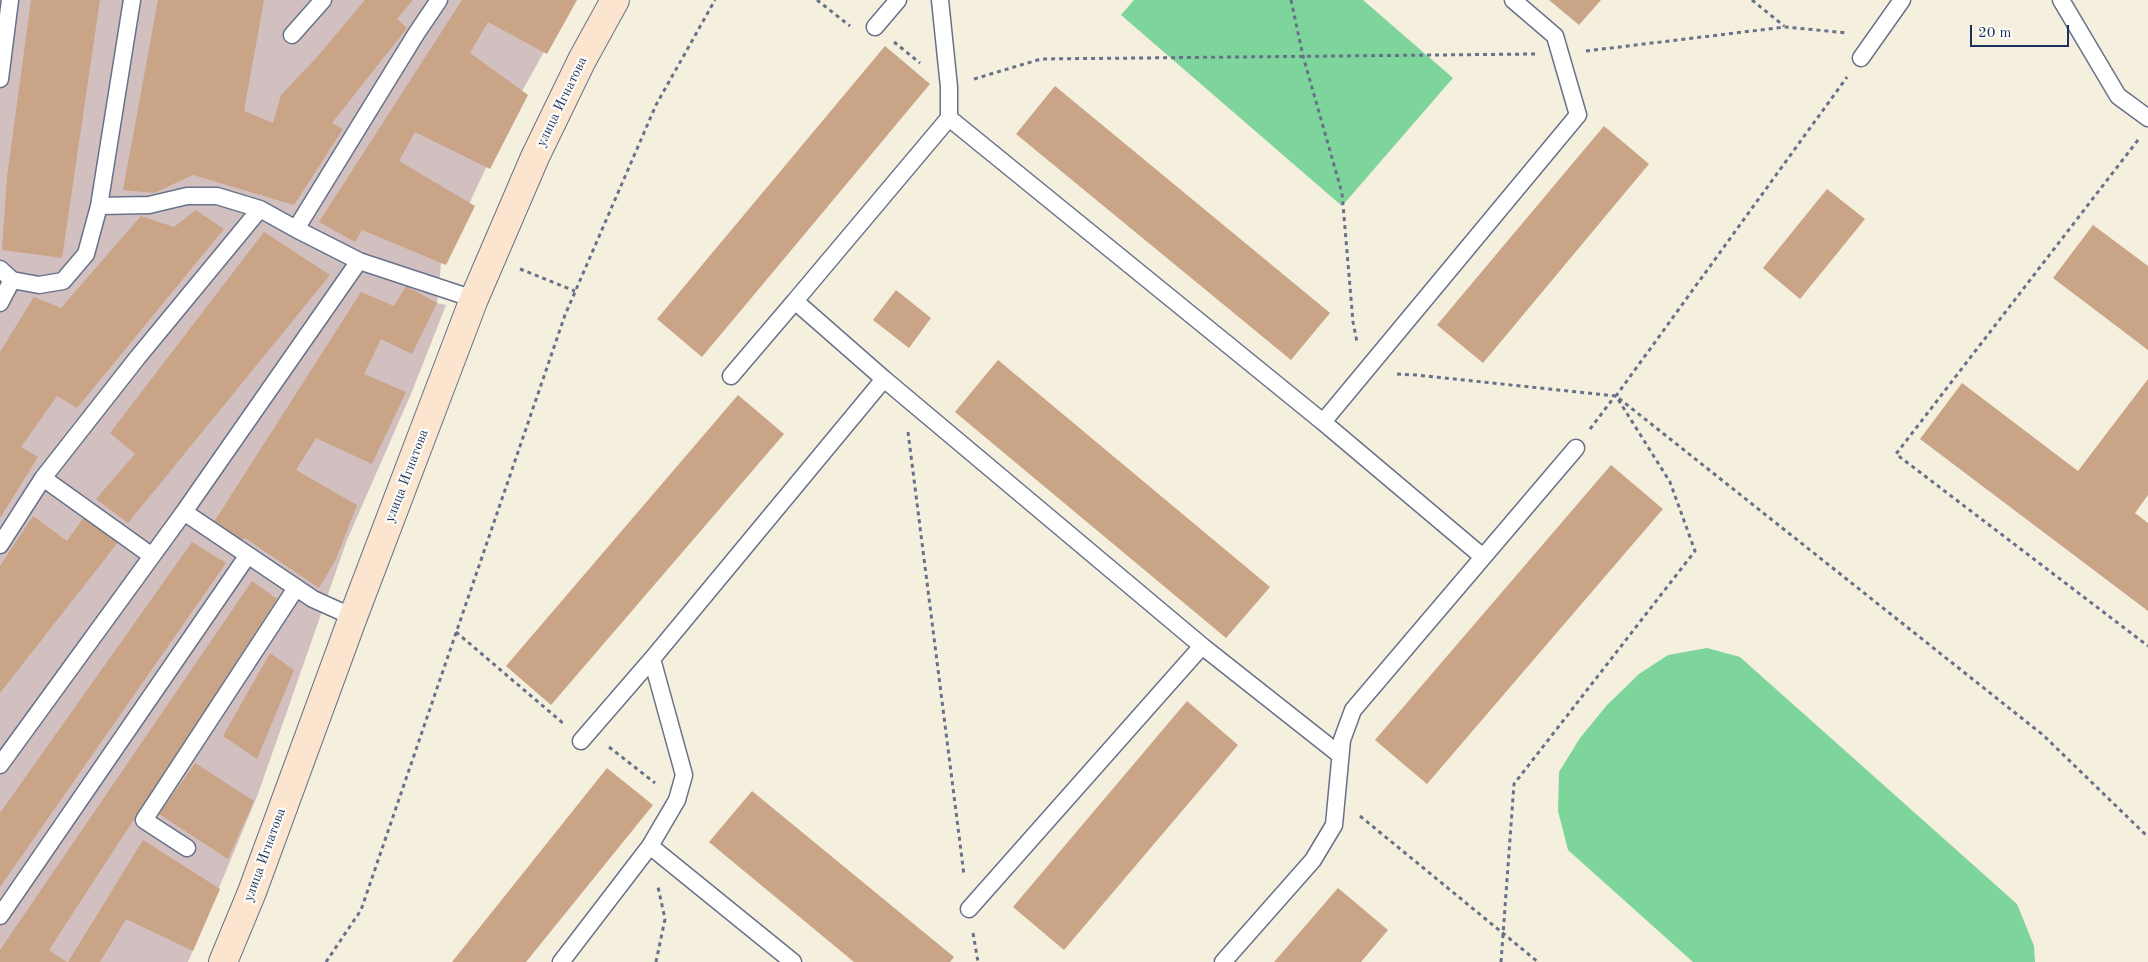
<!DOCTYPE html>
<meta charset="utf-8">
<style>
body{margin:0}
#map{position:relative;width:2148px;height:962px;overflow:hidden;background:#f5efdd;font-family:"Old Standard TT",serif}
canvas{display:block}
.scale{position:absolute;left:1970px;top:25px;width:99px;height:22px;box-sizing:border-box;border:2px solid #1b2f5e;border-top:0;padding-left:6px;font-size:15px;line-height:18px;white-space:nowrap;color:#1b2f5e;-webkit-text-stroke:4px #fdfcf7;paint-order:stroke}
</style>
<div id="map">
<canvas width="2148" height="962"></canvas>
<div class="scale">20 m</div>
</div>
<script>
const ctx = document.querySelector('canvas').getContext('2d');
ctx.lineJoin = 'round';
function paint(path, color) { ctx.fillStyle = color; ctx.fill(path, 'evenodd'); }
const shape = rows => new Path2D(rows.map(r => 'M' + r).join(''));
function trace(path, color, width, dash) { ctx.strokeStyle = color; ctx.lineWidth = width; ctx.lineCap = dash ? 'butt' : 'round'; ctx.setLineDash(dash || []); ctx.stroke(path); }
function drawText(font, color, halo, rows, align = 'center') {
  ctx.font = font + ' "Old Standard TT",serif'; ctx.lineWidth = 4.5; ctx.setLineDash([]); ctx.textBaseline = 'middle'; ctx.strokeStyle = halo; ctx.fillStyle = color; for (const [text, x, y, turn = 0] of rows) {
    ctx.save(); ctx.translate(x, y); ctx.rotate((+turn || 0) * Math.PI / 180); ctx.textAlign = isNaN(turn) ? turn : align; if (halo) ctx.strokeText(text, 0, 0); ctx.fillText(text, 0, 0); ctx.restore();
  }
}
const industrial = shape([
 [0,0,573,0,521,93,441,264,437,303,446,305,411,394,347,540,258,794,188,962,0,962]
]);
const green = shape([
 [1134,0,1363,0,1453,78,1342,206,1121,15],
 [1707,648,1740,657,2017,904,2034,946,2035,962,1693,962,1568,850,1558,811,1559,772,1580,738,1607,705,1639,674,1668,655]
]);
const building = shape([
 [31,0,100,0,62,258,2,250,7,177],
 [158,0,264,0,244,111,273,123,281,95,317,57,365,0,413,0,397,19,407,28,332,123,343,129,294,205,193,175,154,193,123,190],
 [462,0,577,0,547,54,488,22,470,53,528,95,490,169,415,132,399,161,475,206,446,265,362,230,355,242,319,222],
 [1549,0,1601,0,1579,25],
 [885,46,930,84,702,357,657,319],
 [1055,86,1330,313,1291,360,1016,134],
 [1604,126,1649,164,1483,363,1437,325],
 [1827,189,1865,219,1800,299,1763,268],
 [196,210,224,229,77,408,57,396,21,447,38,457,0,518,0,352,34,297,61,308,141,216,174,227],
 [2093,225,2148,266,2148,350,2053,278],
 [264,232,330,275,128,523,96,499,135,454,110,433],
 [406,286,437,303,412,354,381,339,364,374,406,392,372,464,316,438,296,470,357,505,336,559,319,588,245,538,240,540,214,522,361,292,394,306],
 [896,290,931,318,909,348,873,320],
 [998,360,1270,587,1226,638,955,412],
 [2148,379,2148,495,2135,513,2148,523,2148,611,1920,439,1962,383,2078,471],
 [738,395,784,434,551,705,506,666],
 [1611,465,1663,509,1427,784,1375,740],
 [33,516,67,541,84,517,119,541,0,693,0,566],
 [192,542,226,563,0,887,0,813],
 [252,581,277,599,49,950,67,962,0,962,0,950],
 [270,653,294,670,257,759,223,736],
 [1187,701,1238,745,1064,950,1013,907],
 [195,763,254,801,228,859,159,814],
 [607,768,653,805,526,962,452,962],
 [752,791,954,957,950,962,854,962,709,842],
 [143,840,220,889,193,951,126,919,100,962,68,962],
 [1338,888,1388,930,1361,962,1274,962]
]);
const path = shape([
 [817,0,850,26],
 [1291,0,1303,56,1342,193,1353,322,1357,342],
 [1752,0,1784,26],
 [894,42,920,63],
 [1586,51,1785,27,1848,33],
 [974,79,1041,59,1535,54],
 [2138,140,1896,454,2148,646],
 [520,269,575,291],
 [1397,374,1416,375,1616,396,2043,735,2148,837],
 [1590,429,1615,396],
 [908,432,964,875],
 [456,632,564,724],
 [609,747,655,783],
 [1360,816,1538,962],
 [973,933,978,962],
 [326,962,361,910,565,315,656,105,715,0],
 [656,962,665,919,658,887],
 [1501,962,1514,784,1695,551,1670,482,1616,396,1847,77]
]);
const lane = shape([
 [132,0,99,206,149,205,187,196,217,196,260,209,296,229],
 [2061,0,2118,96,2148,118],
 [875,27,898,0],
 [292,35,323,0],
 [1861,58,1902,0],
 [0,79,10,0],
 [949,118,1323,422,1578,115,1555,36,1513,0],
 [359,261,296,229,416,34,439,0],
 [0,269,12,280,39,285,63,281,86,254,99,206],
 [0,303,12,280],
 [731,376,795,301],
 [884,379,1202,646,969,909],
 [1323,422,1483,557],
 [43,478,152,556],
 [184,512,359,261,474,299],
 [0,545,43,478,138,357,260,209],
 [1202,646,1340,755],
 [581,741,652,659],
 [0,765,184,512,313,599,353,617],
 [650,846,793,962],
 [187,848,144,820,296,588],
 [0,916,248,555],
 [561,962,650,846,677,800,684,775,652,659,884,379,795,301,949,118,949,87,940,0],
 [1223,962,1313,860,1334,825,1342,740,1353,710,1576,448]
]);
const secondary = shape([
 [223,962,252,892,353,617,474,299,535,157,582,60,615,0]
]);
const streetNames = [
 ["улица Игнатова",562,102,-64],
 ["улица Игнатова",407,476,-69],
 ["улица Игнатова",265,855,-70]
];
paint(industrial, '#d2bfc0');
paint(green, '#7dd59b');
paint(building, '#c9a486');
trace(lane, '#67728a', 19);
trace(secondary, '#67728a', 30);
trace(path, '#67728a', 3, [4, 4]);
trace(lane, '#fff', 16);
trace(secondary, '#fce5cf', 28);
drawText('14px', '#1b2f5e', '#fdfcf7', streetNames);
</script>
